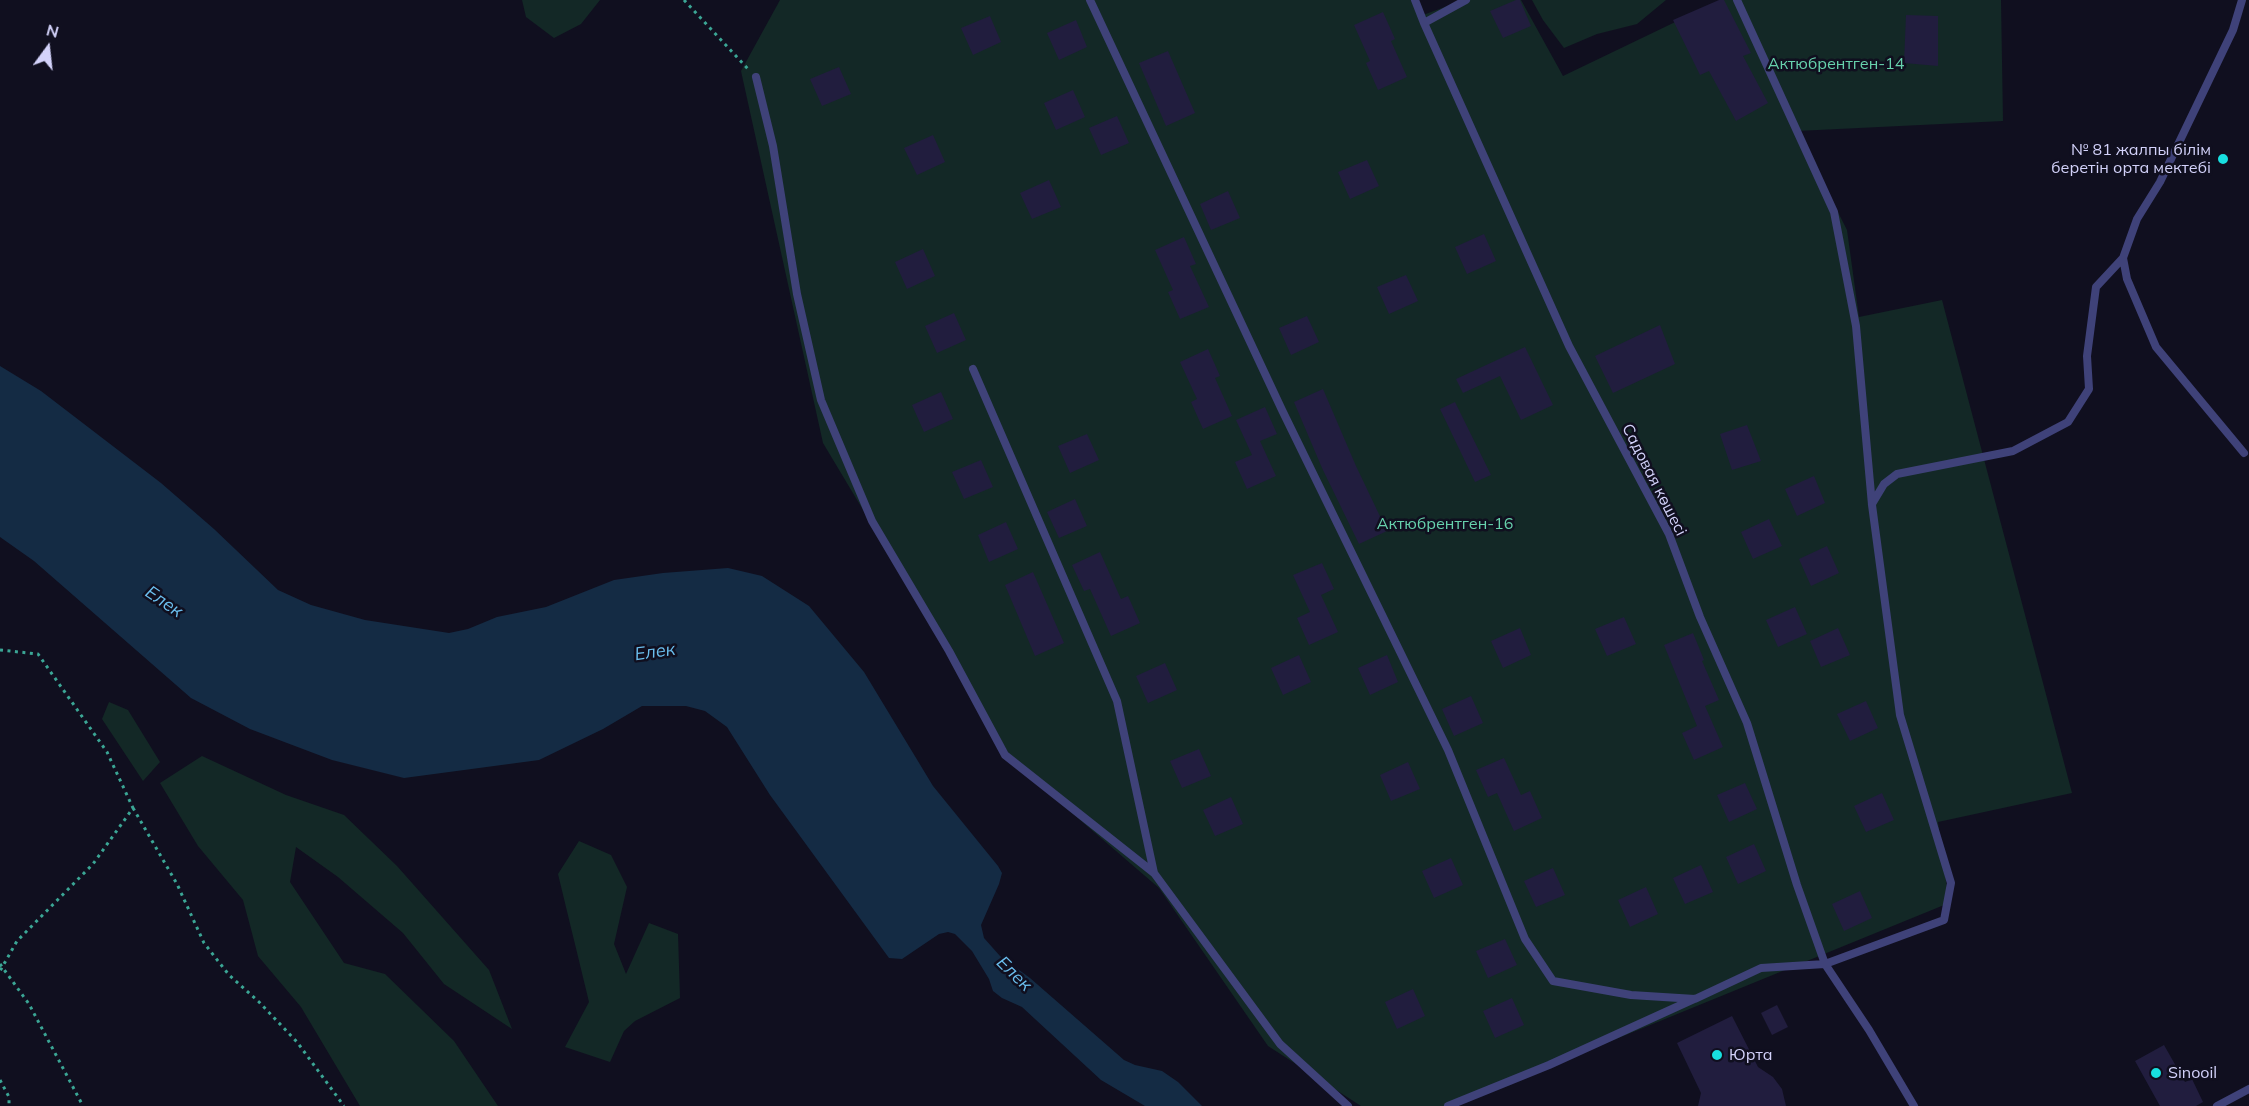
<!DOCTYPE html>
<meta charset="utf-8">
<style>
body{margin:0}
#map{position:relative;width:2249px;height:1106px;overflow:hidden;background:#100f1f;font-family:Mulish,sans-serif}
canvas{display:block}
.north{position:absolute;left:18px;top:18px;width:60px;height:60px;-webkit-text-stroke:4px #100f1f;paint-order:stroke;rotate:15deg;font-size:16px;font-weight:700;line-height:24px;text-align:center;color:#d3d2fa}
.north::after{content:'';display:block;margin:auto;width:21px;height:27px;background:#d3d2fa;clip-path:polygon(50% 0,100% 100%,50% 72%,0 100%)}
</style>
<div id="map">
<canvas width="2249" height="1106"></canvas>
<div class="north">N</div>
</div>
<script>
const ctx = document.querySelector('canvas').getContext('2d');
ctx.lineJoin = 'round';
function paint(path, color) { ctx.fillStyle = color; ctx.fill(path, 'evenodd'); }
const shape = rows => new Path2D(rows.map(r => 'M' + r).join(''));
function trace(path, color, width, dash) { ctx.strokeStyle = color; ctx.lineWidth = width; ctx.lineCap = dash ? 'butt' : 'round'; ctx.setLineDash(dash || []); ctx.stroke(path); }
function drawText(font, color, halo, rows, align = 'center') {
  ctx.font = font + ' Mulish,sans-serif'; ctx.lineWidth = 5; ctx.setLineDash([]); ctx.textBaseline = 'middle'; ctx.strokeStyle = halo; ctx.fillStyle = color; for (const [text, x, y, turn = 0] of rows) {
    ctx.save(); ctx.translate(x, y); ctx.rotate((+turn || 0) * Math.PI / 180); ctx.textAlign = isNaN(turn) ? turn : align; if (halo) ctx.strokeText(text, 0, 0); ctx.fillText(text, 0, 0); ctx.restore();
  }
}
const green = shape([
 [522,0,600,0,581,24,554,38,526,17],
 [780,0,1412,0,1423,15,1464,0,1521,0,1563,76,1721,0,2001,0,2003,121,1797,131,1847,230,1859,317,1942,300,2072,793,1938,822,1949,903,1452,1106,1361,1106,1268,1046,1159,888,1015,764,823,443,741,71],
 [1532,0,1666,0,1637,24,1597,34,1564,48,1543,20],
 [109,702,128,710,160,762,143,781,102,719],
 [202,756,286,795,344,815,397,866,489,970,512,1029,444,984,403,933,338,877,296,847,290,882,344,963,385,974,454,1041,498,1106,360,1106,301,1007,258,956,243,900,198,846,160,783],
 [579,841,611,855,627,887,614,944,626,974,649,923,678,934,680,998,635,1021,624,1031,610,1062,565,1047,589,1002,558,874]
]);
const water = shape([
 [0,366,41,391,161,483,214,529,278,590,311,605,365,620,449,633,468,629,497,617,546,607,614,580,663,573,728,568,762,576,809,606,864,672,933,786,998,866,1002,873,999,884,981,925,984,938,1000,956,1030,978,1124,1060,1135,1065,1162,1071,1178,1082,1202,1106,1145,1106,1101,1080,1022,1007,1002,998,993,991,989,979,972,951,955,934,948,932,939,934,902,959,889,958,770,795,727,727,705,711,686,706,642,706,603,729,539,760,404,778,332,760,250,729,191,698,34,561,0,537]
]);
const building = shape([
 [1516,0,1520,0,1531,26,1503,38,1490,11],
 [1719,0,1724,0,1751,53,1743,56,1768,103,1736,121,1709,71,1700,75,1673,20],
 [1383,12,1395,39,1391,41,1407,77,1378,90,1366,63,1370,61,1354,25],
 [1906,15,1938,16,1938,66,1904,63],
 [990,16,1001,42,973,55,961,28],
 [1076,20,1087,47,1059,60,1047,33],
 [1168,51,1195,113,1166,126,1139,63],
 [839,67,851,94,822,106,810,79],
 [1073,90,1085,117,1056,130,1044,103],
 [1117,116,1129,143,1101,155,1089,128],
 [933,135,945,162,917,175,904,148],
 [1367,160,1379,186,1350,199,1338,172],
 [1049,180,1061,207,1032,219,1020,193],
 [1228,191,1240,218,1211,230,1200,204],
 [1484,234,1496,261,1467,274,1455,247],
 [1184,237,1196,264,1190,266,1209,307,1180,319,1168,292,1173,290,1155,250],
 [923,249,935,276,907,289,895,262],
 [1406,275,1418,301,1389,314,1377,287],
 [954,313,966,340,937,353,925,326],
 [1307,316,1319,342,1291,355,1279,328],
 [1660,325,1675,364,1613,393,1595,356],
 [1525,347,1553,405,1521,420,1500,376,1463,393,1456,379],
 [1208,349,1220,376,1215,378,1232,416,1203,429,1191,402,1197,399,1180,362],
 [1323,389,1356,466,1387,531,1359,544,1322,468,1294,402],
 [941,392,953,419,924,432,912,405],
 [1455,402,1491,475,1475,482,1440,409],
 [1265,407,1277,434,1260,441,1276,476,1247,489,1235,462,1252,455,1236,420],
 [1747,425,1761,461,1732,470,1720,434],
 [1087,434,1099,460,1070,473,1058,446],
 [981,460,993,487,964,499,952,472],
 [1814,476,1825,503,1797,516,1785,489],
 [1075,499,1087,526,1059,538,1047,512],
 [1769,519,1782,546,1753,559,1741,532],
 [1006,522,1018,549,989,562,978,535],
 [1827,546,1839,573,1811,586,1799,559],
 [1100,552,1121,599,1128,596,1140,623,1111,636,1090,589,1084,591,1072,565],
 [1322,563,1334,589,1321,595,1338,632,1309,645,1297,618,1310,612,1293,575],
 [1033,572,1064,643,1035,656,1005,585],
 [1795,607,1807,634,1778,647,1766,620],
 [1624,617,1636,644,1607,656,1595,629],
 [1520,628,1531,655,1503,668,1491,641],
 [1838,628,1850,655,1821,667,1810,641],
 [1693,633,1704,660,1702,661,1719,700,1705,706,1723,747,1694,760,1682,733,1697,726,1664,645],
 [1299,655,1311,682,1283,695,1271,668],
 [1387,655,1398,682,1370,695,1358,668],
 [1165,663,1177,690,1148,703,1136,676],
 [1471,696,1483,723,1454,736,1442,709],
 [1866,701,1878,728,1850,741,1837,714],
 [1199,749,1211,776,1182,788,1170,761],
 [1504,758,1521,795,1530,791,1542,818,1514,831,1497,793,1488,797,1476,770],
 [1408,762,1420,789,1391,801,1380,775],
 [1745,783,1757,809,1729,822,1717,795],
 [1882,793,1894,820,1866,832,1854,806],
 [1231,797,1243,824,1215,836,1203,810],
 [1754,844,1766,871,1738,884,1726,857],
 [1451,858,1463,885,1434,898,1422,871],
 [1701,865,1713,892,1685,904,1673,878],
 [1553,868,1565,895,1536,907,1524,881],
 [1646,887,1658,914,1630,927,1618,900],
 [1860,891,1872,918,1844,931,1832,904],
 [1505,939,1517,965,1488,978,1476,951],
 [1413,989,1425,1016,1397,1029,1385,1002],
 [1512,998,1524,1025,1495,1038,1483,1011],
 [1777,1005,1788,1027,1772,1035,1761,1013],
 [1732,1016,1758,1067,1773,1077,1782,1089,1786,1106,1698,1106,1701,1093,1677,1043],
 [2164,1045,2185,1082,2192,1079,2203,1102,2196,1106,2160,1106,2135,1061]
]);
const path = shape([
 [684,0,749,70],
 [0,650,38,654,107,752,133,808,93,864,17,941,0,971],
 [133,808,177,884,204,943,229,975,259,1002,297,1042,344,1106],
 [0,964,29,1004,83,1106],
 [0,1080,9,1097,9,1106]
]);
const service = shape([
 [1090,0,1282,410,1448,750,1525,939,1553,981,1631,995,1695,999,1761,968,1825,964,1944,920,1951,883,1900,715,1872,505,1856,326,1834,212,1737,0],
 [1415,0,1424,23,1466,0],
 [2242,0,2233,30,2160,182,2137,219,2123,258,2127,279,2156,347,2244,453],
 [1424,23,1569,346,1669,534,1700,617,1747,723,1797,885,1825,964,1869,1030,1914,1106],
 [756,77,773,146,797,294,821,400,872,521,949,651,1005,755,1154,873],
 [973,369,1117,701,1154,873,1280,1044,1348,1106],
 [1872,504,1884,484,1897,474,2013,451,2068,422,2089,389,2087,356,2096,287,2123,258],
 [1448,1106,1549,1065,1694,999],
 [2217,1106,2249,1089]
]);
const markers = [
 [2223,159,6,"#18dfe0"],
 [1717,1055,6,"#18dfe0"],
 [2156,1073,6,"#18dfe0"]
];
const parkNames = [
 ["Актюбрентген-14",1836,64],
 ["Актюбрентген-16",1445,524]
];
const poiNames = [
 ["№ 81 жалпы білім",2211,150,"right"],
 ["беретін орта мектебі",2211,168,"right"],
 ["Юрта",1729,1055],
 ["Sinooil",2168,1073]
];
const streetNames = [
 ["Садовая көшесі",1654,480,63]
];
const waterNames = [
 ["Елек",164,602,34],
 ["Елек",655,652,-8],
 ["Елек",1014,974,44]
];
paint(green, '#132826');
paint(water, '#142b44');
paint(building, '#211d3e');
trace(path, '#3ba695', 3, [3, 4.5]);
trace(service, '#3f4279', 8);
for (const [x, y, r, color] of markers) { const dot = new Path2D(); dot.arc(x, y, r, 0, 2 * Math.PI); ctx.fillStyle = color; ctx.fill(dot); trace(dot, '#100f1f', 2); }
drawText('16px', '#67d2ad', '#100f1f', parkNames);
drawText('16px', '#d3d2fa', '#100f1f', poiNames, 'left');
drawText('16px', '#d3d2fa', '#100f1f', streetNames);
drawText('italic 18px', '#6bbfef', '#100f1f', waterNames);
</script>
